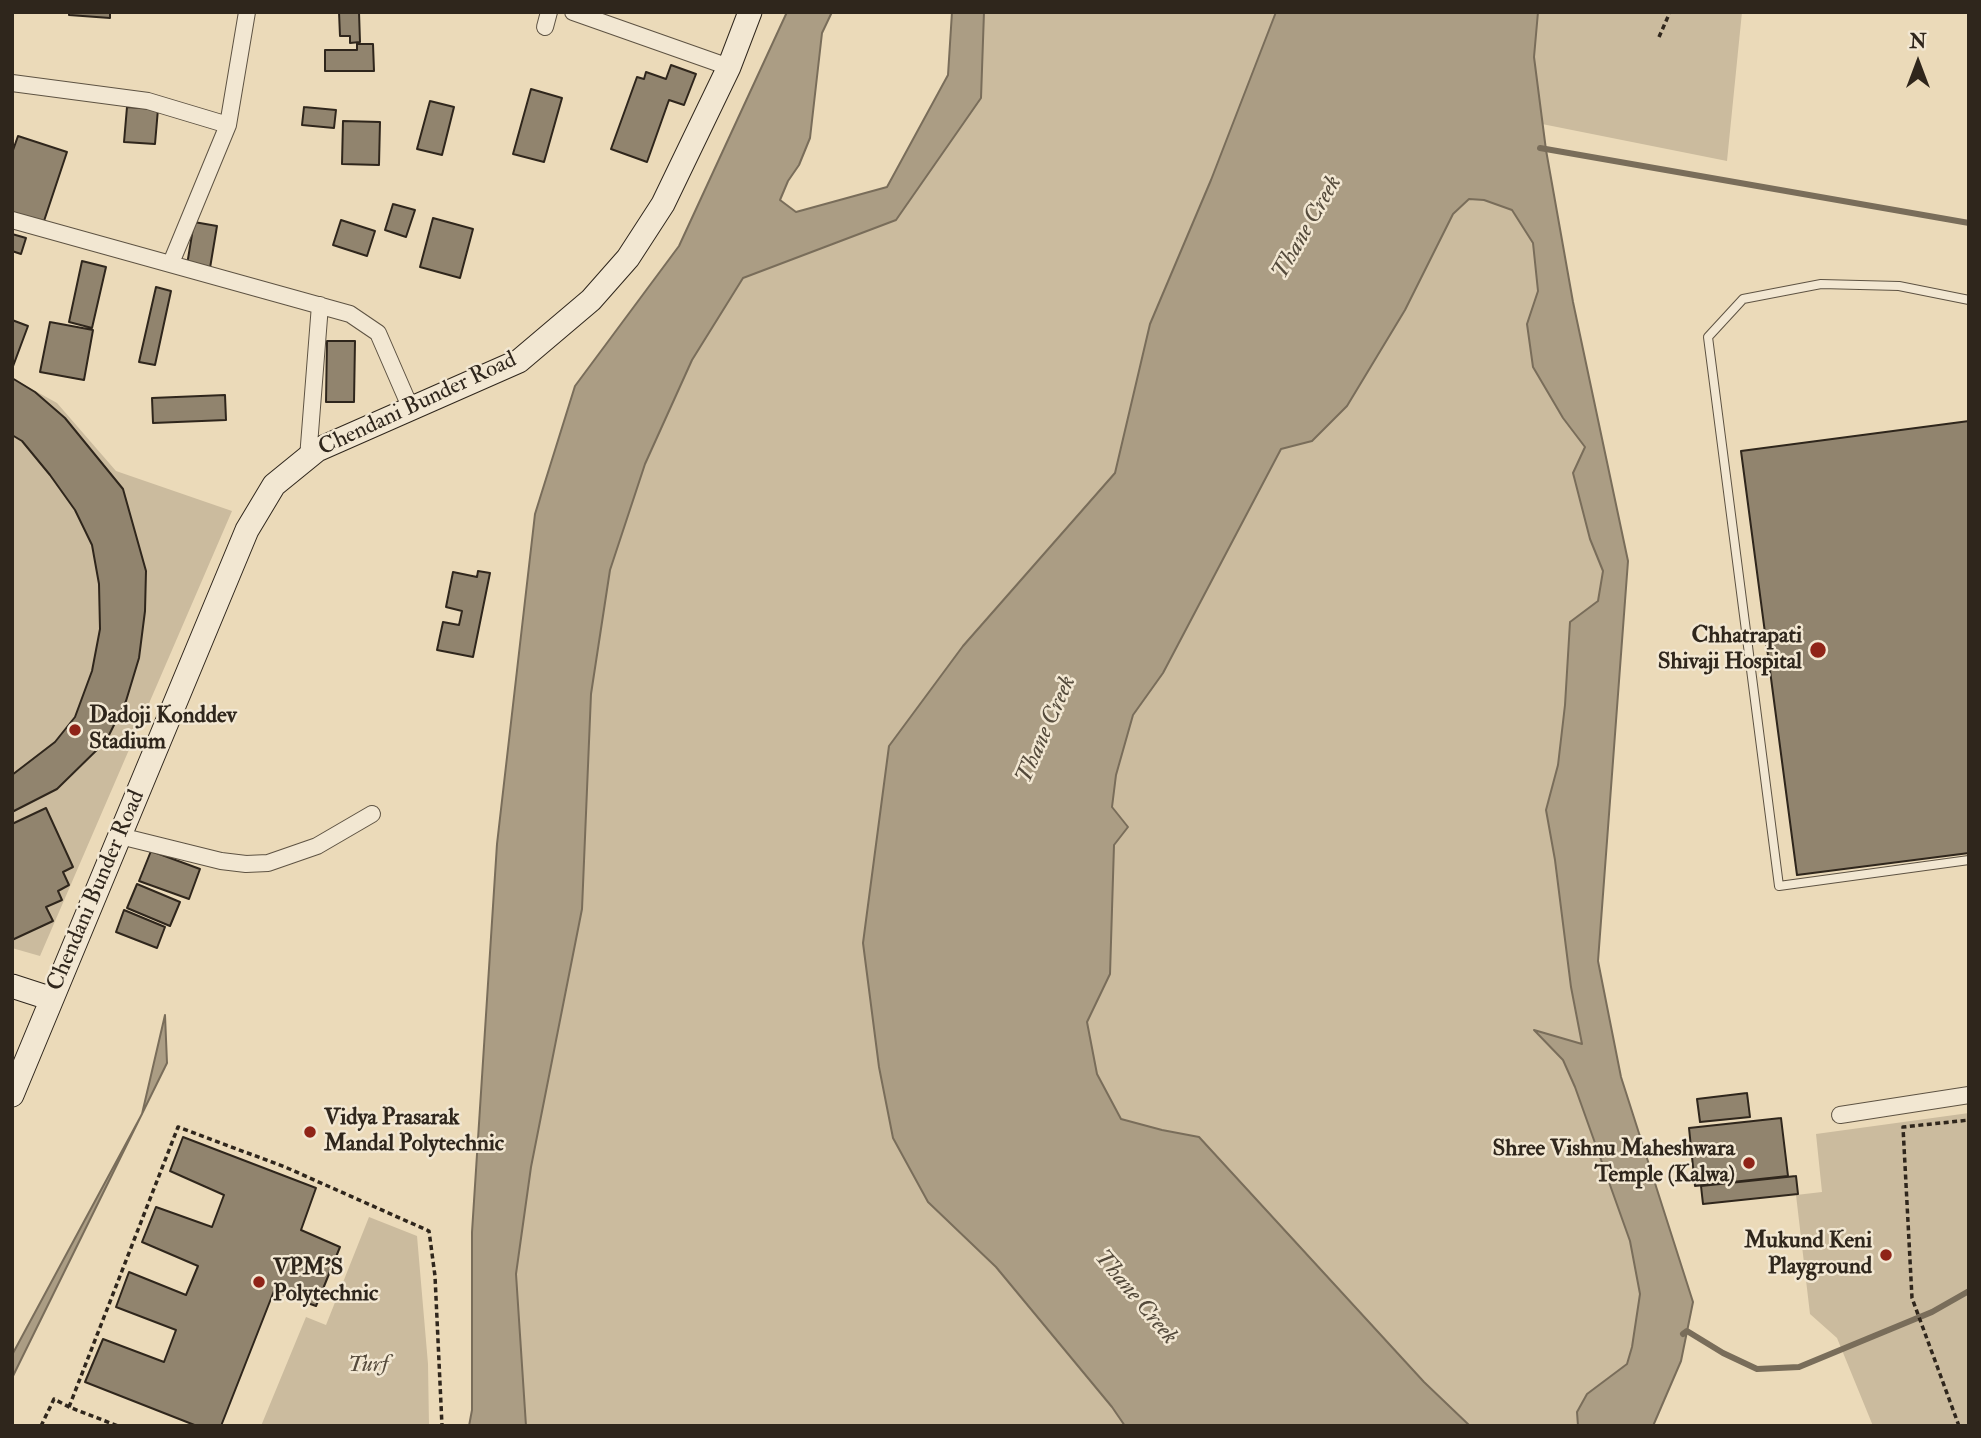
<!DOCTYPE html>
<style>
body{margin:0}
#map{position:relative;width:1981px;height:1438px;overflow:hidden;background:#ebdab9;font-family:"IM FELL Double Pica",serif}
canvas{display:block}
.frame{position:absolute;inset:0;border:14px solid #2f261c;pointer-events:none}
.north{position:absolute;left:1883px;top:28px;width:70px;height:70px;-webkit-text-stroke:5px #f2e7d2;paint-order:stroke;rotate:0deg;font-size:19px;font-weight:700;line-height:28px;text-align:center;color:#2f261c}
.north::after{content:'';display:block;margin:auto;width:24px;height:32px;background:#2f261c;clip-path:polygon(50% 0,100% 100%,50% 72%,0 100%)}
</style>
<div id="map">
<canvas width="1981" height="1438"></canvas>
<div class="frame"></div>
<div class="north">N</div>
</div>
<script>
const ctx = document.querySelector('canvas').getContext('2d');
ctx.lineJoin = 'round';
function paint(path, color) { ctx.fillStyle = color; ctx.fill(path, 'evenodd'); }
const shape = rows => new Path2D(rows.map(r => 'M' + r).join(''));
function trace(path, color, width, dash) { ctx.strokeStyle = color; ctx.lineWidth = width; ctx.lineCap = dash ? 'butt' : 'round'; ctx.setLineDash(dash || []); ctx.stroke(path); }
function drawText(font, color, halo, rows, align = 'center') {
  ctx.font = font + ' "IM FELL Double Pica",serif'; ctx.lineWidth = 5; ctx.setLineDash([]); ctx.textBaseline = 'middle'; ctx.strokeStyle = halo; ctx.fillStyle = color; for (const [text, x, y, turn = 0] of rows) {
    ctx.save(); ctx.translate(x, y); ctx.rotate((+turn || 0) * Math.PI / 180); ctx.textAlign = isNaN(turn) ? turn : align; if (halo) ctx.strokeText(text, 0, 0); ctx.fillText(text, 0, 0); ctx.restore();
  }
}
const green = shape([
 [984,12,1276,12,1211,180,1150,324,1115,473,963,646,889,746,863,943,879,1067,893,1138,928,1202,996,1267,1112,1407,1125,1426,526,1426,516,1274,591,694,610,570,645,464,692,360,743,277,896,220,981,98],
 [1538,12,1742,12,1727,161,1542,124,1534,57],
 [1469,199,1484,200,1512,210,1533,243,1538,291,1527,324,1563,418,1585,447,1590,539,1603,571,1598,601,1565,705,1558,765,1546,810,1555,860,1571,987,1582,1045,1535,1031,1563,1060,1575,1087,1630,1241,1640,1294,1632,1347,1627,1364,1587,1394,1577,1412,1578,1426,1470,1426,1424,1382,1199,1137,1162,1130,1121,1119,1097,1074,1087,1022,1110,974,1114,845,1127,827,1112,807,1116,775,1133,715,1163,673,1281,449,1312,441,1405,310,1453,214],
 [12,378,57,403,116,471,232,511,40,956,12,948],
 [1969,1113,1969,1426,1873,1426,1837,1338,1810,1314,1796,1195,1822,1192,1816,1134],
 [369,1217,417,1236,428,1364,429,1426,261,1426,306,1317,326,1325]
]);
const water = shape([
 [787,12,832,12,822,33,810,138,799,165,788,181,780,200,796,212,887,187,948,75,952,12,984,12,981,98,896,220,743,278,692,360,645,464,610,570,591,694,582,909,531,1167,516,1274,526,1426,469,1426,472,1410,472,1232,497,844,535,514,575,386,679,246,787,12],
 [1276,12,1538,12,1534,57,1546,150,1573,302,1628,561,1598,961,1621,1077,1693,1302,1681,1361,1653,1426,1578,1426,1577,1412,1587,1394,1627,1364,1632,1347,1640,1294,1630,1241,1575,1087,1563,1060,1534,1030,1582,1044,1571,987,1555,860,1546,810,1558,765,1565,705,1570,622,1598,601,1603,571,1590,539,1573,473,1585,447,1563,418,1533,367,1527,324,1538,291,1533,243,1512,210,1484,200,1469,199,1453,214,1405,310,1347,406,1312,441,1281,449,1163,673,1133,715,1116,775,1112,807,1128,827,1114,845,1110,974,1087,1022,1097,1074,1121,1119,1162,1130,1199,1137,1424,1382,1470,1426,1125,1426,1112,1407,996,1267,928,1202,893,1138,879,1067,863,943,889,746,963,646,1115,473,1150,324,1211,180,1276,12],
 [165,1015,167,1063,12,1378,12,1355,142,1114,165,1015]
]);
const stream = shape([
 [1540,148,1969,223],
 [1683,1334,1687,1331,1723,1353,1757,1369,1799,1367,1932,1312,1969,1291]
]);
const building = shape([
 [69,12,110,12,110,18,69,15,69,12],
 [339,12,359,12,360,42,350,43,350,36,340,36,339,12],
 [357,44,373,44,374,71,325,71,325,50,357,50,357,44],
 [671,65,696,74,684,105,669,100,647,162,611,149,637,77,644,79,646,72,666,79,671,65],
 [531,89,562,98,544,162,513,154,531,89],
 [430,101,454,107,442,155,417,149,430,101],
 [127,107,158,109,155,144,124,142,127,107],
 [304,107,336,110,334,128,302,125,304,107],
 [343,121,380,122,379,165,342,164,343,121],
 [18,136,67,152,43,224,12,214,12,153,18,136],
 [393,204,415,210,406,237,385,230,393,204],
 [433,218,473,229,460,278,420,267,433,218],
 [341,220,375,231,367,256,333,245,341,220],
 [194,222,217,226,210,268,187,265,194,222],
 [12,234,26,238,21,254,12,251,12,234],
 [82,261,106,267,92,328,69,322,82,261],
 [156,287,171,291,155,365,139,362,156,287],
 [12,320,28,326,12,369,12,320],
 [50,322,93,330,84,380,40,372,50,322],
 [327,341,355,341,354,402,326,402,327,341],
 [12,378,35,392,65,418,123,489,146,571,145,611,139,658,126,701,106,741,57,789,12,812,12,775,55,742,75,717,92,671,100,629,99,584,92,545,75,510,50,475,22,441,12,435,12,378],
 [225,395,226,420,153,423,152,398,225,395],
 [1969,421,1969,853,1797,875,1741,451,1969,421],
 [478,571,490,573,473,657,437,650,443,622,459,625,462,611,446,607,453,572,477,577,478,571],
 [46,808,73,867,63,872,69,885,58,891,62,900,46,907,53,921,12,940,12,824,46,808],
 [151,851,200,869,189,899,139,881,151,851],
 [137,884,180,902,170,926,127,908,137,884],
 [124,910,165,927,157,948,116,932,124,910],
 [1747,1093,1750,1117,1700,1122,1697,1099,1747,1093],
 [1781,1118,1788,1176,1695,1186,1689,1128,1781,1118],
 [183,1137,316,1188,301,1230,340,1247,316,1306,274,1291,221,1426,197,1426,85,1382,103,1339,164,1362,176,1330,116,1307,129,1272,186,1295,198,1266,142,1242,156,1207,212,1227,224,1195,170,1171,183,1137],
 [1796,1176,1798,1194,1703,1204,1701,1186,1796,1176]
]);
const path = shape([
 [1659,37,1670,12],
 [69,1407,178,1127,285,1167,429,1231,435,1276,442,1426],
 [41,1426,54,1399,69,1407,118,1426],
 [1959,1426,1912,1298,1903,1127,1969,1120]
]);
const lane = shape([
 [1969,300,1899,286,1821,284,1743,299,1708,337,1779,886,1969,860]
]);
const street = shape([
 [573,12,729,67],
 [545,27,549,12],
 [12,83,148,101,228,125],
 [12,220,350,314,378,333,411,409],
 [171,263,228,125,247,12],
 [308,458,320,305],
 [120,836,221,861,246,864,268,863,317,846,372,814],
 [1840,1115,1969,1095]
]);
const secondary = shape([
 [12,986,52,999],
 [12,1095,247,530,274,485,317,450,519,361,591,300,628,258,663,204,729,67,750,12]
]);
const markers = [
 [1818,650,9,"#8f2418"],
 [75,730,7,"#8f2418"],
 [310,1132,7,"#8f2418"],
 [1749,1163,7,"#8f2418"],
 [1886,1255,7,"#8f2418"],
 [259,1282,7,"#8f2418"]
];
const streetNames = [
 ["Chendani Bunder Road",418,405,-25],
 ["Chendani Bunder Road",97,891,-67]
];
const poiNames = [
 ["Chhatrapati",1802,637],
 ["Shivaji Hospital",1802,663],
 ["Dadoji Konddev",89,717,"left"],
 ["Stadium",89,743,"left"],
 ["Vidya Prasarak",324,1119,"left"],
 ["Mandal Polytechnic",324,1145,"left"],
 ["Shree Vishnu Maheshwara",1735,1150],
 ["Temple (Kalwa)",1735,1176],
 ["Mukund Keni",1872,1242],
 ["Playground",1872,1268],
 ["VPM'S",273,1269,"left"],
 ["Polytechnic",273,1295,"left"]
];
const parkNames = [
 ["Turf",368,1366]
];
const waterNames = [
 ["Thane Creek",1308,228,-60],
 ["Thane Creek",1047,730,-66],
 ["Thane Creek",1135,1298,50]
];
paint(green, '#cbbb9e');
paint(water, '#ab9d84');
trace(water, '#796d5a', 2);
trace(stream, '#796d5a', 6);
paint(building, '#91846e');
trace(building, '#2f261c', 2);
trace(lane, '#5e5343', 10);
trace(street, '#5e5343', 18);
trace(secondary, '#2f261c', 25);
trace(path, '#2f261c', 3.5, [5, 3.5]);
trace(lane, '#f2e7d2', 8);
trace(street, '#f2e7d2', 16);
trace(secondary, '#f2e7d2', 23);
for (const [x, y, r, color] of markers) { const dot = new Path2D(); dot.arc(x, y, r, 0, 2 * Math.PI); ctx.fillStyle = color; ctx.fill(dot); trace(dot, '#f2e7d2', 2.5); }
drawText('23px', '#2f261c', '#f2e7d2', streetNames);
drawText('bold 23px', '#2f261c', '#f2e7d2', poiNames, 'right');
drawText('italic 23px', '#564b3c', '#f2e7d2', parkNames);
drawText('italic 24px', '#544a3b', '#f2e7d2', waterNames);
</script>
